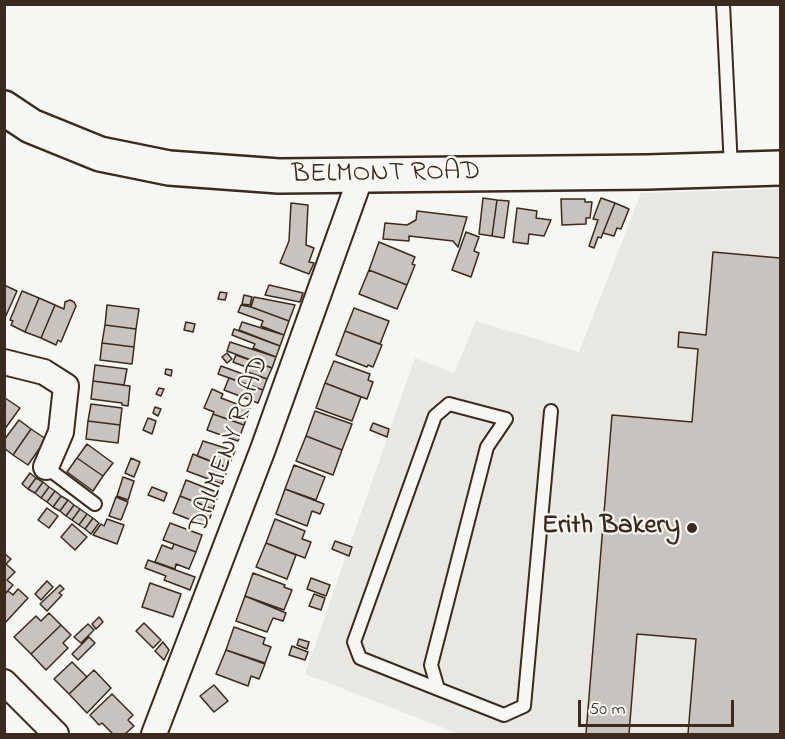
<!DOCTYPE html>
<style>
body{margin:0}
#map{position:relative;width:785px;height:739px;overflow:hidden;background:#f6f6f2;font-family:"Indie Flower",sans-serif}
canvas{display:block}
.frame{position:absolute;inset:0;border:6px solid #3b2a1e;pointer-events:none}
.scale{position:absolute;left:578px;top:700px;width:156px;height:27px;box-sizing:border-box;border:3px solid #3b2a1e;border-top:0;padding-left:8px;font-size:18px;line-height:21px;white-space:nowrap;color:#3b2a1e;-webkit-text-stroke:4px #f6f6f2;paint-order:stroke}
</style>
<div id="map">
<canvas width="785" height="739"></canvas>
<div class="frame"></div>
<div class="scale">50 m</div>
</div>
<script>
const ctx = document.querySelector('canvas').getContext('2d');
ctx.lineJoin = 'round';
function paint(path, color) { ctx.fillStyle = color; ctx.fill(path, 'evenodd'); }
const shape = rows => new Path2D(rows.map(r => 'M' + r).join(''));
function trace(path, color, width, dash) { ctx.strokeStyle = color; ctx.lineWidth = width; ctx.lineCap = dash ? 'butt' : 'round'; ctx.setLineDash(dash || []); ctx.stroke(path); }
function drawText(font, color, halo, rows, align = 'center') {
  ctx.font = font + ' "Indie Flower",sans-serif'; ctx.lineWidth = 4.5; ctx.setLineDash([]); ctx.textBaseline = 'middle'; ctx.strokeStyle = halo; ctx.fillStyle = color; for (const [text, x, y, turn = 0] of rows) {
    ctx.save(); ctx.translate(x, y); ctx.rotate((+turn || 0) * Math.PI / 180); ctx.textAlign = isNaN(turn) ? turn : align; if (halo) ctx.strokeText(text, 0, 0); ctx.fillText(text, 0, 0); ctx.restore();
  }
}
const built = shape([
 [780,189,780,734,459,734,305,674,415,358,454,373,476,321,579,352,641,193]
]);
const building = shape([
 [483,198,497,200,492,236,479,234,483,198],
 [601,198,615,203,601,238,598,237,594,248,589,246,598,220,593,219,601,198],
 [561,199,585,199,585,202,592,202,590,218,586,218,586,224,562,225,561,199],
 [497,200,509,201,504,238,492,236,497,200],
 [291,203,308,205,306,245,314,248,309,262,314,263,309,274,280,263,289,241,291,203],
 [615,203,629,209,621,229,617,228,614,236,603,233,615,203],
 [517,208,537,211,536,218,551,220,544,236,529,234,528,244,513,242,517,208],
 [417,211,467,217,458,247,453,241,409,236,409,241,383,239,385,223,407,225,416,220,417,211],
 [466,232,479,237,474,251,479,253,471,277,452,270,466,232],
 [379,242,415,257,412,264,415,265,407,285,369,270,379,242],
 [713,252,780,258,780,734,688,734,696,639,637,634,629,734,586,734,612,415,692,422,698,349,678,347,679,332,706,335,713,252],
 [369,270,407,285,397,309,359,294,369,270],
 [4,285,17,291,4,320,4,285],
 [269,285,303,293,300,302,265,295,269,285],
 [22,291,39,298,25,332,11,325,13,321,10,320,22,291],
 [220,292,227,293,225,300,218,299,220,292],
 [244,295,252,297,250,305,242,304,244,295],
 [254,297,295,305,289,321,251,307,254,297],
 [39,298,55,305,41,338,25,332,39,298],
 [70,300,74,302,76,306,61,342,58,340,56,345,41,338,55,305,64,309,65,302,70,300],
 [107,305,139,309,136,329,105,325,107,305],
 [241,305,251,307,289,321,284,335,261,326,263,321,238,312,241,305],
 [354,308,389,321,380,344,345,331,354,308],
 [186,322,195,324,193,332,184,330,186,322],
 [242,322,284,335,280,346,239,330,242,322],
 [105,325,136,329,134,347,102,343,105,325],
 [234,329,280,346,276,357,253,348,255,344,232,335,234,329],
 [345,331,382,345,373,367,368,365,367,367,336,355,345,331],
 [230,342,276,357,272,368,227,351,230,342],
 [102,343,134,347,132,364,100,360,102,343],
 [227,353,232,359,227,363,222,357,227,353],
 [236,355,272,368,267,379,245,371,246,367,233,362,236,355],
 [334,361,370,374,368,380,373,382,367,399,325,383,334,361],
 [95,365,127,369,124,385,93,381,95,365],
 [221,366,243,374,245,371,267,379,263,390,218,374,221,366],
 [166,369,172,370,171,376,165,374,166,369],
 [229,378,263,390,258,403,224,390,229,378],
 [93,381,130,386,128,406,122,405,122,403,91,399,93,381],
 [325,383,361,397,352,421,316,408,325,383],
 [159,388,164,389,161,396,156,394,159,388],
 [212,389,223,394,221,398,250,409,244,425,213,414,214,412,204,408,212,389],
 [5,398,20,408,4,430,4,398,5,398],
 [91,404,122,408,120,425,88,421,91,404],
 [155,407,161,409,158,416,153,413,155,407],
 [315,411,352,424,342,450,306,436,315,411],
 [213,414,244,425,238,441,207,430,213,414],
 [148,418,156,421,152,434,143,430,148,418],
 [19,420,31,429,13,455,4,448,4,440,19,420],
 [88,421,120,425,118,443,86,439,88,421],
 [373,423,389,429,387,437,370,430,373,423],
 [31,429,46,439,28,465,13,455,31,429],
 [306,436,342,450,333,475,296,461,306,436],
 [203,441,235,451,228,468,197,456,203,441],
 [87,444,113,463,103,476,77,458,87,444],
 [193,454,228,468,222,484,187,471,193,454],
 [77,458,103,476,93,491,67,472,77,458],
 [131,458,140,462,134,477,125,473,131,458],
 [294,465,325,477,316,500,285,489,294,465],
 [30,473,36,478,28,489,22,484,30,473],
 [123,477,134,481,128,500,117,496,123,477],
 [36,478,43,482,35,493,28,489,36,478],
 [186,480,219,493,213,509,180,496,186,480],
 [43,482,49,487,41,498,35,493,43,482],
 [49,487,55,491,47,502,41,498,49,487],
 [152,487,167,493,164,501,148,495,152,487],
 [285,489,324,504,320,514,312,511,307,526,276,514,285,489],
 [55,491,61,496,53,507,47,502,55,491],
 [61,496,68,500,60,511,53,507,61,496],
 [180,496,213,509,207,526,173,513,180,496],
 [116,497,128,502,121,520,109,516,116,497],
 [68,500,74,505,66,516,60,511,68,500],
 [74,505,80,509,72,520,66,516,74,505],
 [47,508,58,516,49,528,38,520,47,508],
 [80,509,87,514,79,525,72,520,80,509],
 [87,514,93,518,85,529,79,525,87,514],
 [93,518,99,523,91,534,85,529,93,518],
 [107,519,124,525,117,544,93,535,101,524,104,526,107,519],
 [275,519,305,531,302,539,311,542,305,558,266,543,275,519],
 [170,523,202,535,196,552,163,540,170,523],
 [72,524,87,537,75,550,61,537,72,524],
 [335,541,352,547,349,556,332,549,335,541],
 [266,543,296,555,287,579,256,567,266,543],
 [174,544,196,552,189,569,176,564,175,569,155,562,162,545,172,549,174,544],
 [5,554,11,559,6,564,15,572,7,580,13,585,4,595,5,554],
 [148,560,195,577,190,590,164,580,166,576,145,568,148,560],
 [253,573,285,585,284,587,292,590,284,610,245,596,253,573],
 [311,578,330,585,326,596,307,589,311,578],
 [47,581,53,587,41,600,35,594,47,581],
 [150,583,181,594,173,617,142,607,150,583],
 [60,585,64,589,59,593,62,595,47,611,40,604,60,585],
 [18,589,28,598,4,624,4,595,8,591,13,595,18,589],
 [314,594,325,598,321,610,309,606,314,594],
 [245,596,286,613,283,621,273,618,267,632,236,621,245,596],
 [49,613,61,625,31,654,14,637,36,616,41,621,49,613],
 [99,617,103,622,96,629,92,624,99,617],
 [144,623,161,640,153,648,136,631,144,623],
 [88,624,94,630,81,643,74,637,88,624],
 [61,625,71,635,63,643,68,648,46,670,31,654,61,625],
 [234,627,265,638,263,644,271,647,265,663,226,650,234,627],
 [89,637,95,643,78,660,72,654,89,637],
 [299,639,309,642,307,649,297,645,299,639],
 [163,642,169,650,164,660,155,651,163,642],
 [292,646,308,652,305,660,289,655,292,646],
 [226,650,265,664,259,679,251,676,248,686,216,674,226,650],
 [72,662,87,677,69,694,54,679,72,662],
 [94,670,111,688,87,713,69,694,94,670],
 [214,685,228,701,214,712,200,696,214,685],
 [112,694,133,715,128,720,134,726,125,734,113,734,102,723,99,725,90,715,112,694]
]);
const lane = shape([
 [723,4,731,168],
 [46,467,95,504],
 [438,689,431,665,487,447,506,419,449,404,435,416,354,642,360,658,438,689,504,715,524,706,551,411]
]);
const street = shape([
 [4,362,44,372,66,386,61,432,46,467],
 [4,682,56,734],
 [154,734,263,449,361,176]
]);
const secondary = shape([
 [4,108,31,126,100,154,169,168,279,176,647,172,780,168]
]);
const markers = [
 [692,528,6,"#3b2a1e"]
];
const streetNames = [
 ["BELMONT ROAD",386,175,-1],
 ["DALMENY ROAD",231,445,-70]
];
const poiNames = [
 ["Erith Bakery",680,528]
];
paint(built, '#e8e7e2');
paint(building, '#c8c3be');
trace(building, '#3b2a1e', 1.5);
trace(lane, '#3b2a1e', 16);
trace(street, '#3b2a1e', 28);
trace(secondary, '#3b2a1e', 38);
trace(lane, '#f6f6f2', 12);
trace(street, '#f6f6f2', 24);
trace(secondary, '#f6f6f2', 33);
for (const [x, y, r, color] of markers) { const dot = new Path2D(); dot.arc(x, y, r, 0, 2 * Math.PI); ctx.fillStyle = color; ctx.fill(dot); trace(dot, '#f6f6f2', 2); }
drawText('27px', '#3b2a1e', '#f6f6f2', streetNames);
drawText('bold 27px', '#3b2a1e', '#f6f6f2', poiNames, 'right');
</script>
